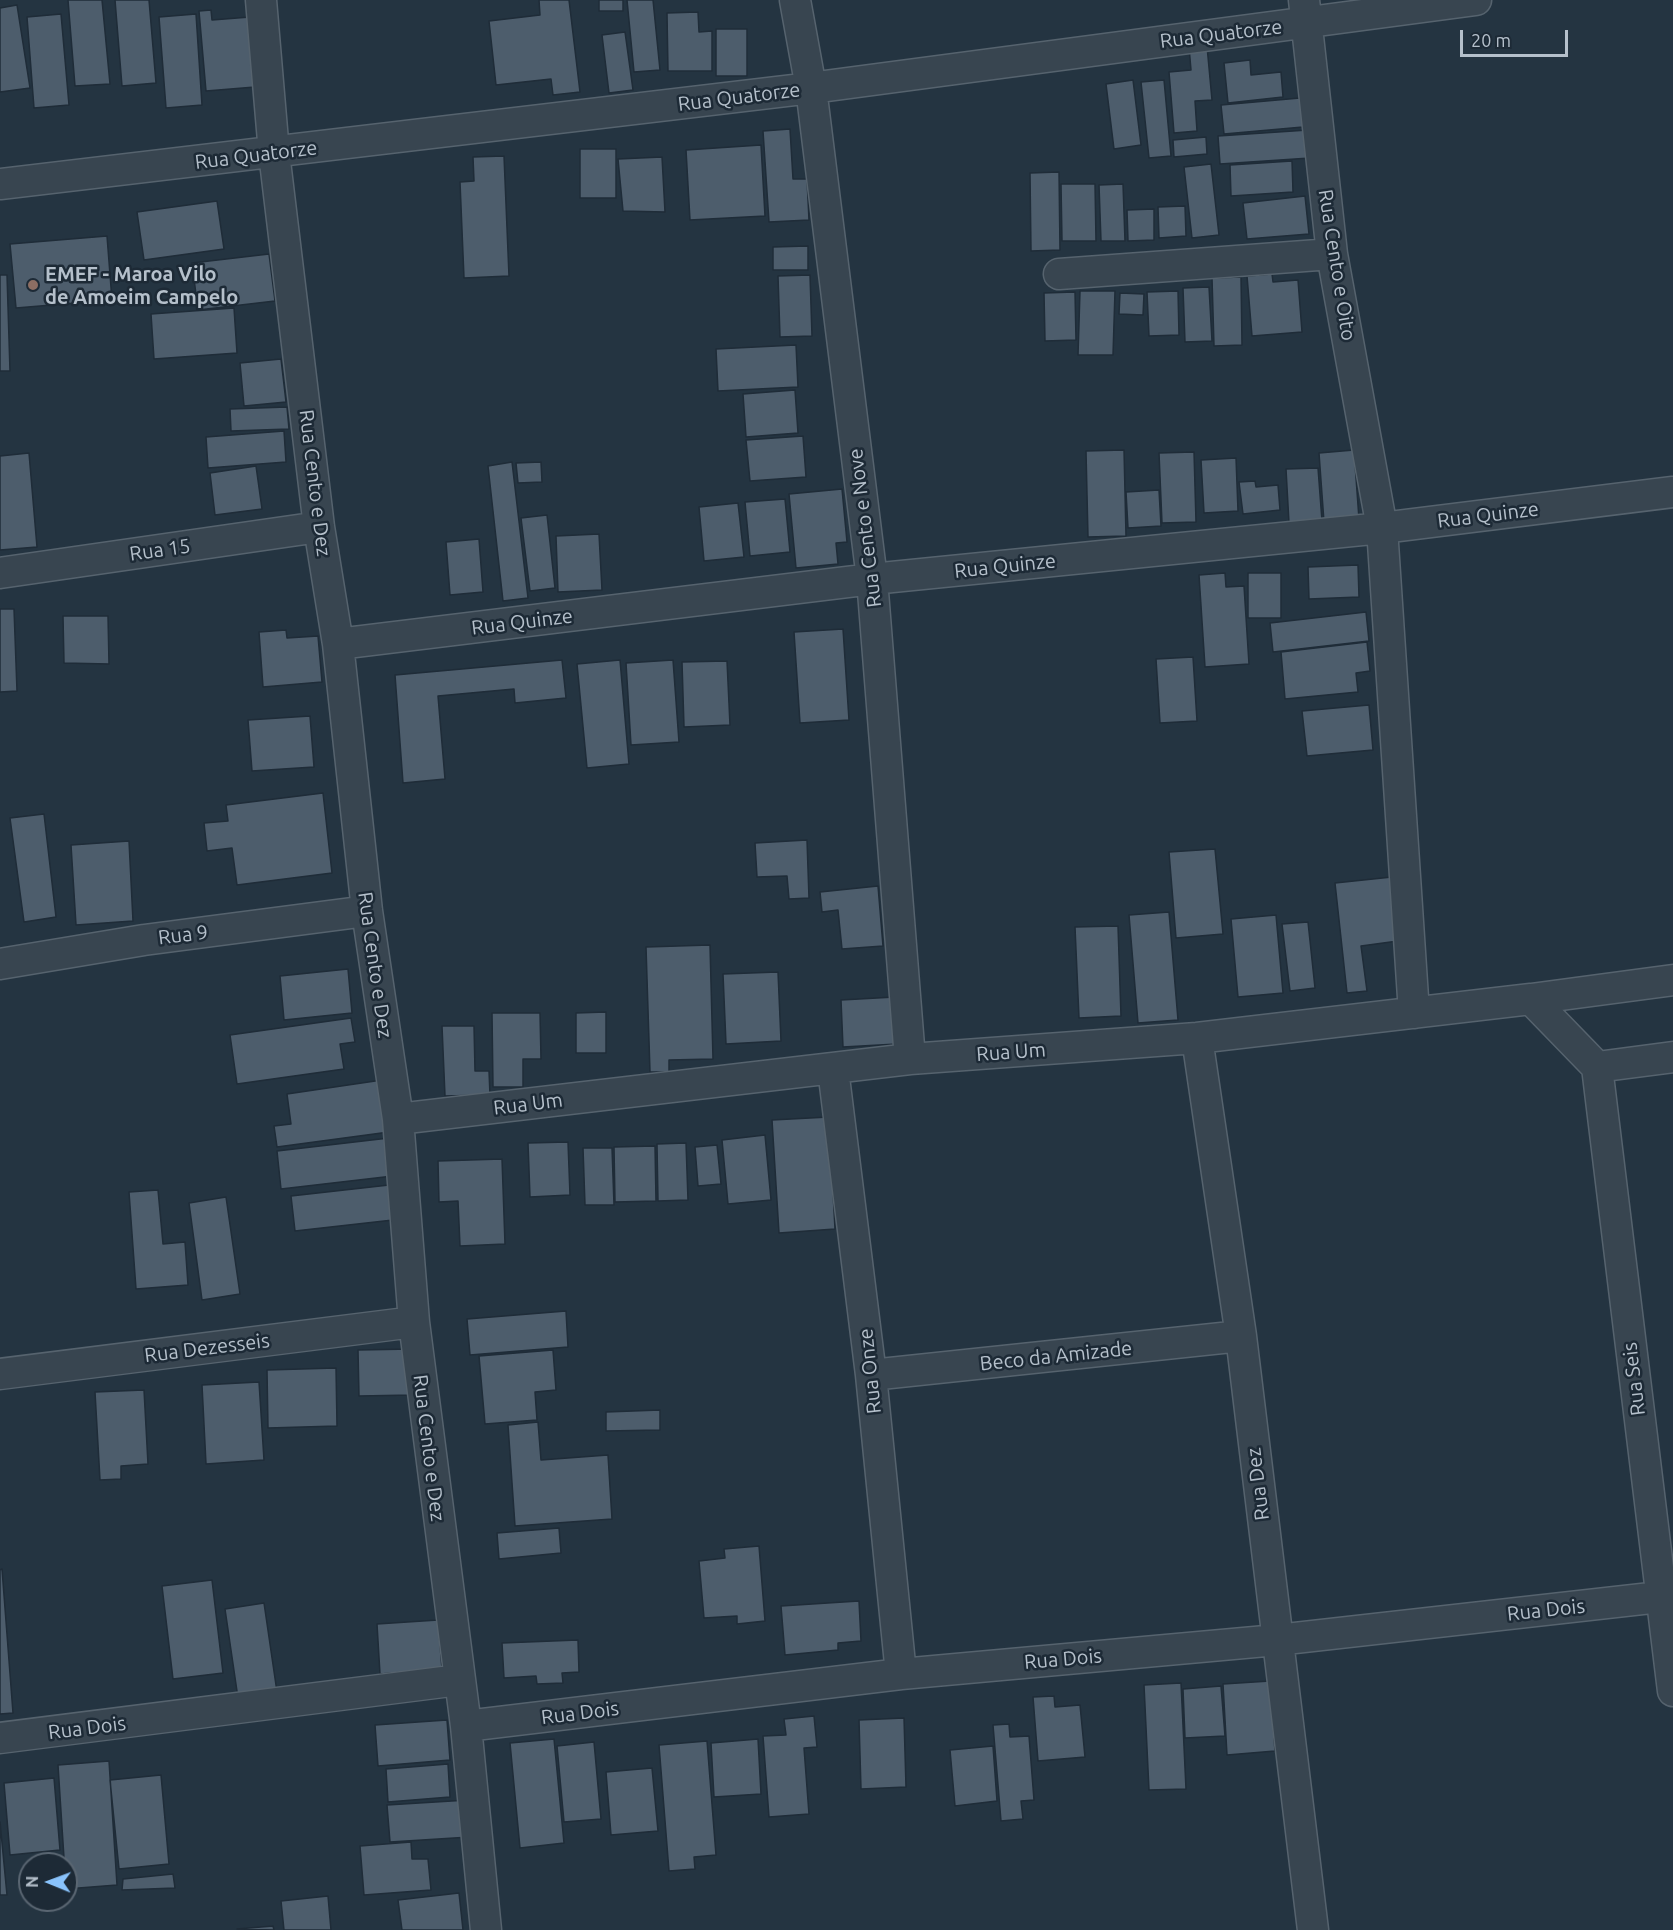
<!DOCTYPE html>
<style>
body{margin:0}
#map{position:relative;width:1673px;height:1930px;overflow:hidden;background:#243441;font-family:Ubuntu,sans-serif}
canvas{display:block}
.north{position:absolute;left:18px;top:1852px;width:60px;height:60px;box-sizing:border-box;background:#1d2a36;border:2px solid #5a6672;border-radius:50%;rotate:271deg;font-size:16px;font-weight:700;line-height:24px;text-align:center;color:#b5c0cb}
.north::after{content:'';display:block;margin:auto;width:21px;height:27px;background:#89c3fc;clip-path:polygon(50% 0,100% 100%,50% 72%,0 100%)}
.scale{position:absolute;left:1460px;top:30px;width:108px;height:27px;box-sizing:border-box;border:3px solid #b5c0cb;border-top:0;padding-left:8px;font-size:18px;line-height:21px;white-space:nowrap;color:#b5c0cb;-webkit-text-stroke:4px #1d2a36;paint-order:stroke}
</style>
<div id="map">
<canvas width="1673" height="1930"></canvas>
<div class="north">N</div>
<div class="scale">20 m</div>
</div>
<script>
const ctx = document.querySelector('canvas').getContext('2d');
ctx.lineJoin = 'round';
function paint(path, color) { ctx.fillStyle = color; ctx.fill(path, 'evenodd'); }
const shape = rows => new Path2D(rows.map(r => 'M' + r).join(''));
function trace(path, color, width, dash) { ctx.strokeStyle = color; ctx.lineWidth = width; ctx.lineCap = dash ? 'butt' : 'round'; ctx.setLineDash(dash || []); ctx.stroke(path); }
function drawText(font, color, halo, rows, align = 'center') {
  ctx.font = font + ' Ubuntu,sans-serif'; ctx.lineWidth = 5; ctx.setLineDash([]); ctx.textBaseline = 'middle'; ctx.strokeStyle = halo; ctx.fillStyle = color; for (const [text, x, y, turn = 0] of rows) {
    ctx.save(); ctx.translate(x, y); ctx.rotate((+turn || 0) * Math.PI / 180); ctx.textAlign = isNaN(turn) ? turn : align; if (halo) ctx.strokeText(text, 0, 0); ctx.fillText(text, 0, 0); ctx.restore();
  }
}
const building = shape([
 [68,0,102,0,110,84,75,86,68,0],
 [115,0,149,0,156,83,122,86,115,0],
 [539,0,569,0,580,92,553,95,551,79,496,85,489,21,540,15,539,0],
 [599,0,623,0,623,11,599,11,599,0],
 [627,0,653,0,660,70,634,72,627,0],
 [17,5,30,88,0,92,0,8,17,5],
 [211,10,212,20,250,17,255,87,206,91,199,11,211,10],
 [698,12,699,32,712,31,712,71,668,71,667,13,698,12],
 [61,14,69,105,34,108,27,17,61,14],
 [196,14,202,105,166,108,159,17,196,14],
 [716,29,747,29,747,76,716,76,716,29],
 [625,32,633,90,609,93,602,35,625,32],
 [1207,46,1212,100,1195,101,1197,131,1174,133,1169,72,1191,70,1189,47,1207,46],
 [1250,60,1251,75,1281,72,1283,97,1228,103,1224,63,1250,60],
 [1133,80,1141,145,1114,149,1106,84,1133,80],
 [1164,80,1171,156,1149,158,1141,82,1164,80],
 [1300,98,1303,127,1224,134,1221,105,1300,98],
 [790,129,793,179,807,179,809,220,769,222,763,131,790,129],
 [1308,130,1310,158,1220,164,1218,136,1308,130],
 [1206,137,1207,154,1174,157,1173,140,1206,137],
 [761,145,765,216,690,220,686,150,761,145],
 [580,149,616,149,616,198,580,198,580,149],
 [504,156,509,276,464,278,460,182,474,181,473,157,504,156],
 [662,157,665,212,623,211,618,159,662,157],
 [1292,161,1293,192,1231,196,1230,165,1292,161],
 [1211,164,1219,235,1192,238,1184,167,1211,164],
 [1059,172,1060,250,1031,251,1030,173,1059,172],
 [1061,184,1095,184,1096,241,1062,241,1061,184],
 [1123,184,1125,241,1101,241,1099,185,1123,184],
 [1305,196,1309,234,1247,239,1243,203,1305,196],
 [217,201,224,249,144,260,137,212,217,201],
 [1185,206,1186,236,1159,238,1158,207,1185,206],
 [1154,209,1154,240,1128,241,1127,210,1154,209],
 [107,236,112,300,16,308,10,244,107,236],
 [808,246,808,270,773,270,773,247,808,246],
 [269,254,275,301,198,310,192,263,269,254],
 [1272,274,1273,282,1298,280,1302,332,1252,336,1247,276,1272,274],
 [0,275,7,275,10,371,0,371,0,275],
 [810,275,812,336,780,337,778,276,810,275],
 [1241,277,1242,345,1214,346,1212,278,1241,277],
 [1209,287,1212,341,1185,342,1183,288,1209,287],
 [1080,291,1115,291,1113,355,1078,355,1080,291],
 [1178,291,1179,335,1149,336,1147,292,1178,291],
 [1075,292,1076,340,1045,341,1044,293,1075,292],
 [1120,293,1144,294,1143,315,1119,314,1120,293],
 [234,308,237,353,154,359,151,314,234,308],
 [796,345,798,387,718,391,716,349,796,345],
 [281,359,286,402,244,406,240,363,281,359],
 [795,390,798,433,746,437,743,394,795,390],
 [287,407,289,429,231,431,230,409,287,407],
 [284,431,286,462,208,468,206,437,284,431],
 [803,436,806,477,750,481,746,440,803,436],
 [1124,450,1126,536,1088,537,1086,451,1124,450],
 [1354,450,1359,519,1324,522,1319,453,1354,450],
 [1194,452,1196,522,1162,523,1159,453,1194,452],
 [29,453,37,547,0,550,0,456,29,453],
 [1236,458,1238,511,1204,513,1201,460,1236,458],
 [512,462,528,598,503,601,488,466,512,462],
 [541,462,542,482,518,483,516,463,541,462],
 [256,466,262,509,215,515,210,473,256,466],
 [1318,468,1322,521,1289,523,1286,469,1318,468],
 [1255,481,1256,487,1278,485,1280,510,1243,514,1239,482,1255,481],
 [842,489,847,542,836,543,838,564,796,568,789,494,842,489],
 [1159,490,1161,526,1128,528,1126,492,1159,490],
 [785,499,790,552,750,556,745,502,785,499],
 [738,503,744,557,704,561,699,507,738,503],
 [547,515,555,588,530,591,521,518,547,515],
 [599,534,602,590,558,592,556,536,599,534],
 [479,539,483,592,450,595,446,542,479,539],
 [1358,565,1359,597,1309,599,1308,567,1358,565],
 [1225,573,1226,587,1244,586,1249,664,1205,667,1199,575,1225,573],
 [1248,573,1281,573,1281,618,1248,618,1248,573],
 [0,609,14,609,17,691,0,692,0,609],
 [1366,612,1369,641,1273,652,1270,623,1366,612],
 [63,616,108,616,109,664,64,663,63,616],
 [843,629,849,720,800,723,794,632,843,629],
 [286,630,287,638,318,636,322,682,263,687,259,632,286,630],
 [1367,642,1370,671,1356,673,1358,692,1285,699,1281,652,1367,642],
 [1193,657,1197,721,1160,723,1156,659,1193,657],
 [562,660,566,698,515,703,514,689,438,696,445,779,403,783,395,675,562,660],
 [620,660,629,764,587,768,577,664,620,660],
 [673,660,679,742,631,745,626,663,673,660],
 [727,661,730,725,684,727,682,662,727,661],
 [1369,705,1373,750,1307,756,1302,711,1369,705],
 [310,716,314,767,252,771,248,720,310,716],
 [323,793,332,873,237,885,232,848,207,851,204,823,228,821,226,805,323,793],
 [44,814,56,917,24,922,10,818,44,814],
 [807,840,809,898,789,899,787,876,757,877,755,843,807,840],
 [129,841,133,921,76,925,71,845,129,841],
 [1215,849,1223,934,1176,938,1169,852,1215,849],
 [1392,877,1398,941,1361,946,1367,991,1347,993,1335,883,1392,877],
 [878,886,883,946,842,949,838,910,822,912,820,892,878,886],
 [1169,912,1178,1020,1138,1023,1129,915,1169,912],
 [1276,915,1283,993,1238,997,1231,919,1276,915],
 [1308,922,1315,988,1290,991,1282,924,1308,922],
 [1118,926,1121,1016,1079,1018,1075,927,1118,926],
 [710,945,713,1059,669,1060,669,1072,650,1072,646,947,710,945],
 [348,969,352,1013,284,1020,280,976,348,969],
 [778,972,781,1041,726,1044,723,974,778,972],
 [895,997,897,1044,843,1047,841,1000,895,997],
 [606,1012,606,1053,576,1053,576,1013,606,1012],
 [492,1013,540,1013,541,1059,523,1059,523,1087,493,1087,492,1013],
 [351,1018,355,1042,340,1044,344,1069,237,1084,230,1035,351,1018],
 [442,1026,474,1026,475,1071,489,1071,490,1095,445,1096,442,1026],
 [382,1080,389,1132,277,1147,274,1126,291,1124,287,1094,382,1080],
 [829,1117,835,1229,779,1233,772,1120,829,1117],
 [765,1135,771,1200,728,1204,722,1140,765,1135],
 [389,1138,393,1176,281,1189,277,1151,389,1138],
 [568,1142,570,1195,530,1197,528,1143,568,1142],
 [686,1143,688,1200,658,1201,657,1144,686,1143],
 [717,1145,721,1184,698,1186,695,1147,717,1145],
 [655,1146,656,1201,615,1202,614,1147,655,1146],
 [583,1148,612,1148,614,1205,585,1205,583,1148],
 [502,1159,505,1244,460,1246,458,1201,439,1202,438,1161,502,1159],
 [389,1185,393,1220,295,1231,291,1196,389,1185],
 [158,1190,163,1244,185,1242,188,1285,136,1289,129,1192,158,1190],
 [226,1197,240,1294,202,1300,189,1203,226,1197],
 [566,1311,568,1347,470,1355,467,1319,566,1311],
 [412,1349,412,1395,359,1396,358,1350,412,1349],
 [553,1350,556,1390,535,1392,537,1420,485,1424,479,1356,553,1350],
 [336,1368,337,1426,268,1428,267,1370,336,1368],
 [259,1382,264,1460,206,1464,202,1385,259,1382],
 [144,1390,148,1464,121,1466,121,1479,100,1480,95,1392,144,1390],
 [660,1410,660,1430,606,1431,606,1412,660,1410],
 [538,1422,541,1460,608,1455,612,1519,515,1526,508,1425,538,1422],
 [559,1528,561,1553,499,1559,497,1533,559,1528],
 [759,1546,765,1621,737,1624,737,1616,704,1618,699,1561,725,1558,724,1549,759,1546],
 [2,1569,13,1713,0,1714,0,1570,2,1569],
 [212,1580,223,1673,173,1679,162,1586,212,1580],
 [859,1601,861,1641,838,1643,838,1650,785,1655,781,1606,859,1601],
 [264,1603,277,1692,238,1698,225,1609,264,1603],
 [438,1620,442,1669,380,1674,377,1624,438,1620],
 [578,1640,579,1672,562,1673,563,1683,537,1684,536,1676,504,1678,502,1643,578,1640],
 [1270,1681,1275,1751,1227,1755,1223,1684,1270,1681],
 [1181,1683,1186,1789,1149,1790,1144,1685,1181,1683],
 [1221,1686,1225,1736,1185,1738,1183,1689,1221,1686],
 [1054,1696,1055,1707,1080,1705,1085,1757,1038,1761,1033,1697,1054,1696],
 [814,1716,817,1747,804,1748,809,1814,769,1817,763,1736,786,1735,784,1719,814,1716],
 [904,1718,906,1787,861,1789,859,1720,904,1718],
 [447,1720,450,1760,378,1766,375,1725,447,1720],
 [1009,1724,1010,1737,1029,1736,1034,1800,1021,1801,1023,1819,1001,1821,993,1725,1009,1724],
 [554,1739,564,1843,520,1848,510,1743,554,1739],
 [758,1739,761,1794,714,1797,711,1743,758,1739],
 [707,1741,716,1855,694,1857,695,1869,669,1871,659,1745,707,1741],
 [594,1742,601,1819,564,1822,557,1746,594,1742],
 [993,1746,997,1801,955,1806,950,1750,993,1746],
 [109,1761,117,1885,66,1889,58,1765,109,1761],
 [448,1764,450,1797,388,1802,386,1769,448,1764],
 [652,1768,658,1831,611,1835,606,1772,652,1768],
 [161,1775,169,1864,119,1869,110,1780,161,1775],
 [54,1778,60,1850,10,1855,4,1783,54,1778],
 [468,1800,470,1837,390,1842,387,1805,468,1800],
 [0,1822,7,1895,0,1895,0,1822],
 [411,1842,412,1859,428,1859,431,1890,364,1895,360,1846,411,1842],
 [173,1874,175,1888,122,1890,123,1879,173,1874],
 [459,1893,463,1930,402,1930,398,1900,459,1893],
 [328,1896,331,1930,284,1930,281,1901,328,1896],
 [273,1926,274,1930,237,1929,273,1926]
]);
const street = shape([
 [261,0,274,153,319,527,338,644,367,911,398,1119,414,1322,466,1726,486,1930],
 [795,0,811,88,872,579,910,1059],
 [1304,0,1332,254,1382,528,1414,1013],
 [0,184,811,88,1476,0],
 [1059,274,1332,254],
 [0,573,319,527],
 [338,644,872,579,1382,528,1673,492],
 [0,964,144,940,367,911],
 [1531,999,1673,980],
 [1197,1038,1241,1336,1313,1930],
 [1597,1067,1673,1691],
 [1597,1067,1673,1057],
 [833,1069,871,1375,901,1674],
 [398,1119,910,1059,1197,1038,1531,999,1597,1067],
 [0,1374,414,1322],
 [871,1375,1241,1336],
 [466,1726,901,1674,1277,1640,1660,1597],
 [0,1738,459,1680]
]);
const markers = [
 [33,285,6,"#8d6e63"]
];
const streetNames = [
 ["Rua Quatorze",1221,34,-7],
 ["Rua Quatorze",739,97,-7],
 ["Rua Quatorze",256,155,-7],
 ["Rua Cento e Oito",1337,265,81],
 ["Rua Cento e Dez",315,483,83],
 ["Rua Quinze",1488,515,-7],
 ["Rua Cento e Nove",865,528,-97],
 ["Rua 15",160,550,-8],
 ["Rua Quinze",1005,566,-6],
 ["Rua Quinze",522,622,-7],
 ["Rua 9",183,935,-7],
 ["Rua Cento e Dez",375,965,82],
 ["Rua Um",1011,1052,-4],
 ["Rua Um",528,1104,-7],
 ["Rua Dezesseis",207,1348,-7],
 ["Beco da Amizade",1056,1356,-6],
 ["Rua Onze",870,1371,-96],
 ["Rua Seis",1634,1379,-97],
 ["Rua Cento e Dez",429,1448,83],
 ["Rua Dez",1258,1484,-97],
 ["Rua Dois",1546,1610,-6],
 ["Rua Dois",1063,1659,-5],
 ["Rua Dois",580,1713,-7],
 ["Rua Dois",87,1728,-7]
];
const poiNames = [
 ["EMEF - Maroa Vilo",45,274],
 ["de Amoeim Campelo",45,297]
];
paint(building, '#4d5d6c');
trace(building, '#1f2c38', 1.5);
trace(street, '#56636e', 33);
trace(street, '#384550', 30);
for (const [x, y, r, color] of markers) { const dot = new Path2D(); dot.arc(x, y, r, 0, 2 * Math.PI); ctx.fillStyle = color; ctx.fill(dot); trace(dot, '#1d2a36', 2); }
drawText('20px', '#b5c0cb', '#1d2a36', streetNames);
drawText('bold 20px', '#b5c0cb', '#1d2a36', poiNames, 'left');
</script>
